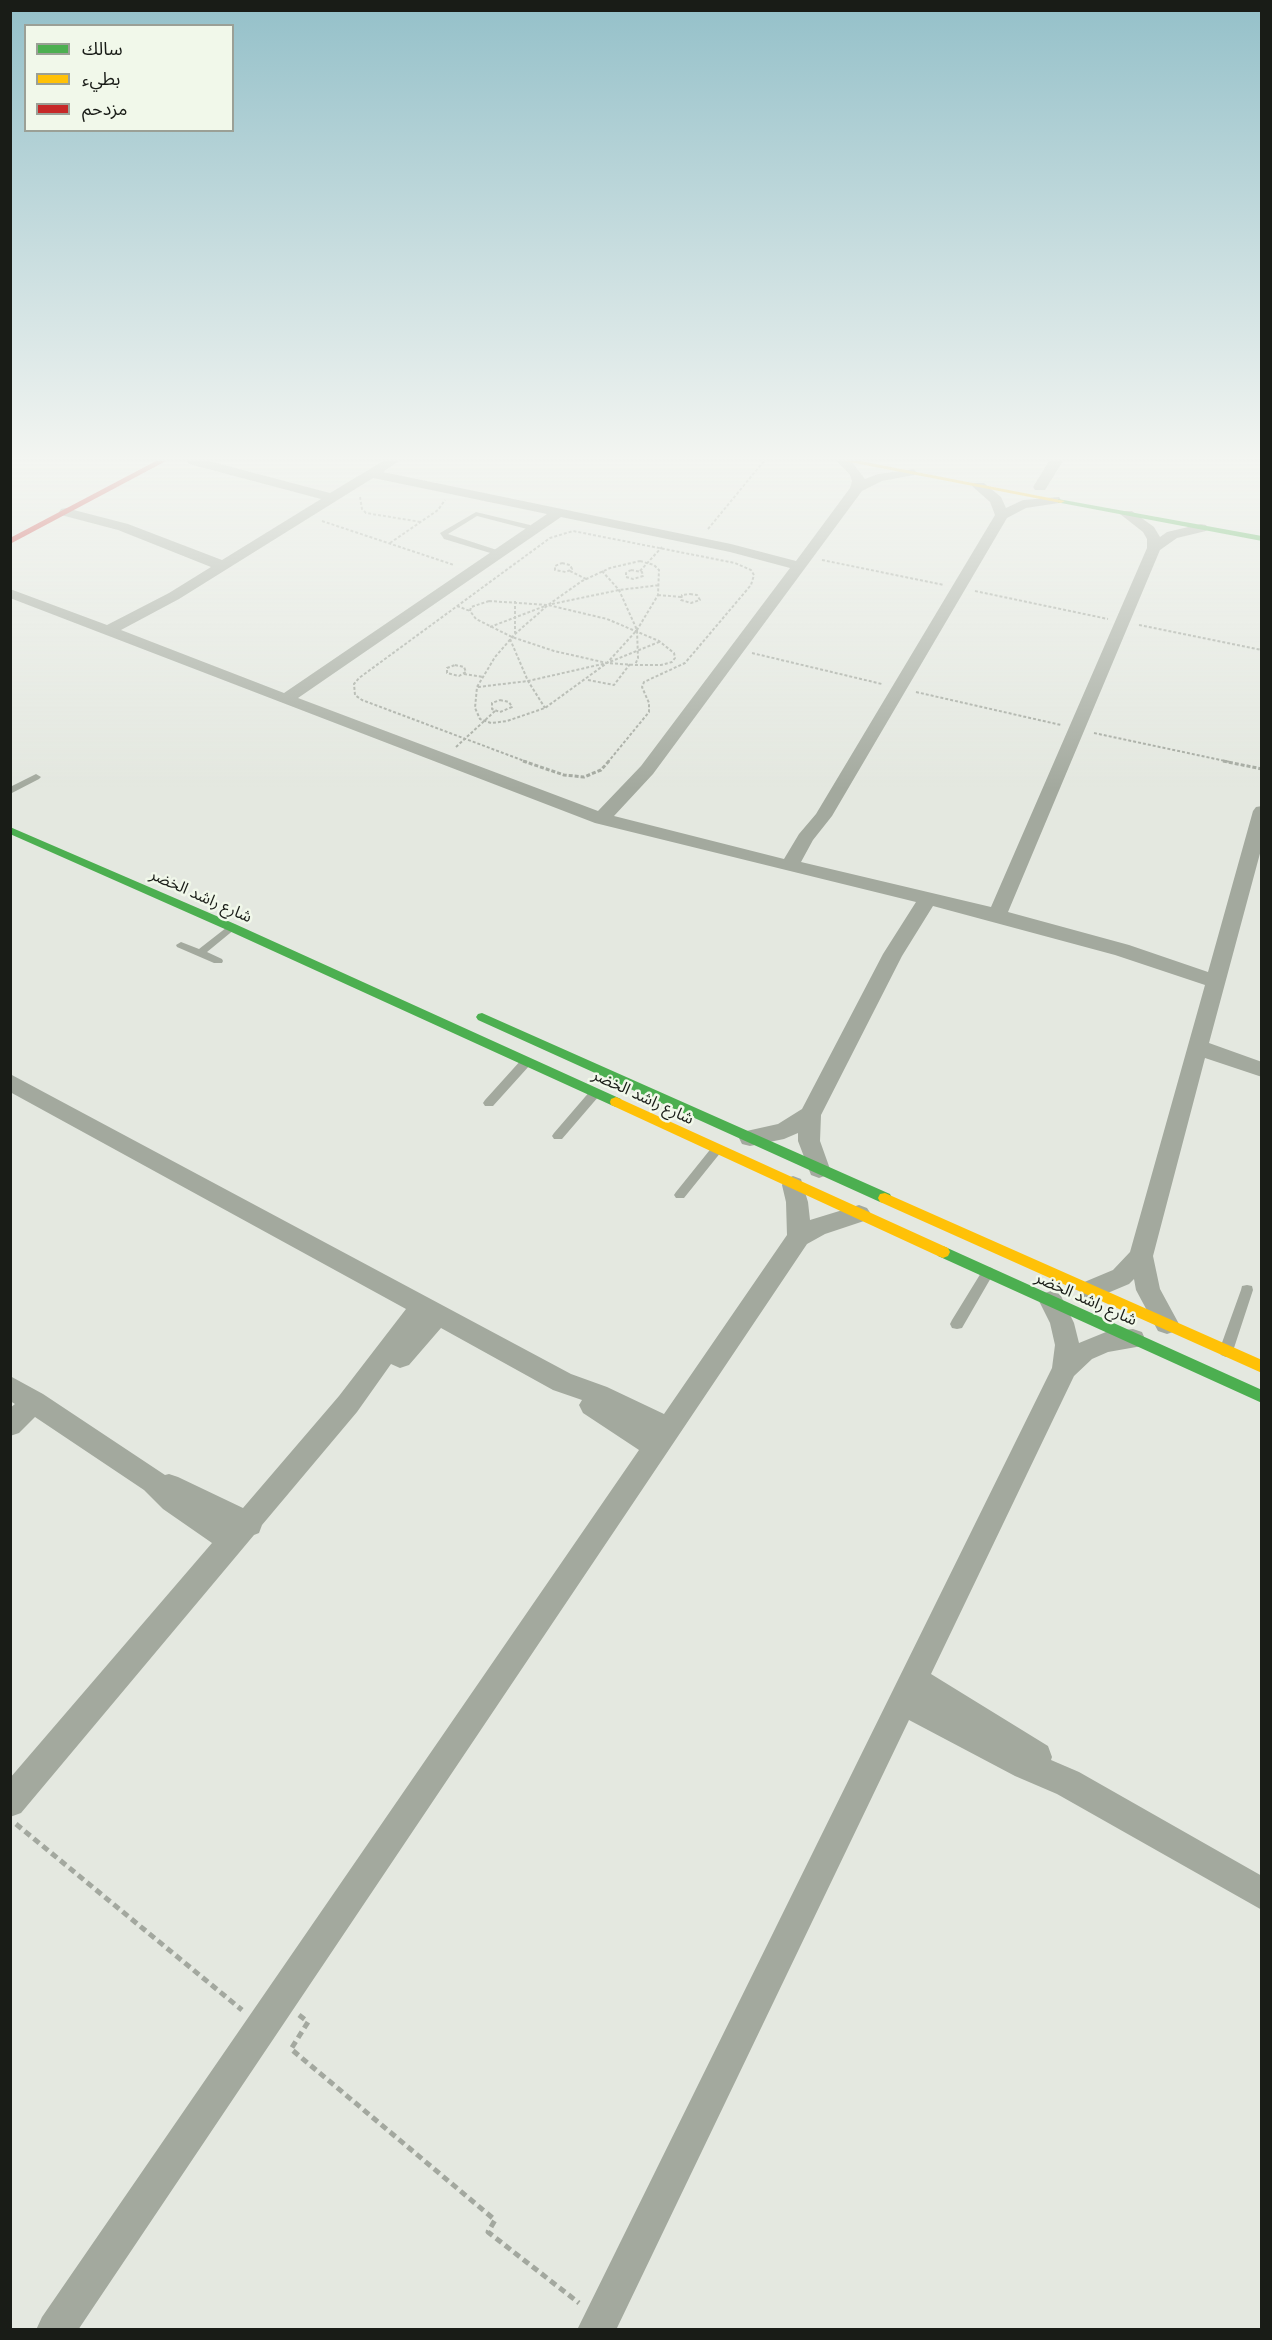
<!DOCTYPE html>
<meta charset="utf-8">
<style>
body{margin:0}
#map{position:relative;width:1272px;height:2340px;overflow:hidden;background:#e4e8e0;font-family:Mulish,"Noto Sans Arabic",sans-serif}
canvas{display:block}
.frame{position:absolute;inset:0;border:12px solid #191c17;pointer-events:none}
.legend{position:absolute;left:24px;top:24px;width:210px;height:108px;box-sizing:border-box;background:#f1f8ea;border:2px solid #9ba096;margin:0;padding:8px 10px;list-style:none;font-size:18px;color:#191c17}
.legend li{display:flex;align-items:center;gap:12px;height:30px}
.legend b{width:30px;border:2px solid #9ba096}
</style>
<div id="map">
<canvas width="1272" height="2340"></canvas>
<div class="frame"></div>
<ul class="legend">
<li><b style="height:8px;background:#4caf50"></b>سالك</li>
<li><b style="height:8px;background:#ffc107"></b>بطيء</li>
<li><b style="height:8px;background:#c62828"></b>مزدحم</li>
</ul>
</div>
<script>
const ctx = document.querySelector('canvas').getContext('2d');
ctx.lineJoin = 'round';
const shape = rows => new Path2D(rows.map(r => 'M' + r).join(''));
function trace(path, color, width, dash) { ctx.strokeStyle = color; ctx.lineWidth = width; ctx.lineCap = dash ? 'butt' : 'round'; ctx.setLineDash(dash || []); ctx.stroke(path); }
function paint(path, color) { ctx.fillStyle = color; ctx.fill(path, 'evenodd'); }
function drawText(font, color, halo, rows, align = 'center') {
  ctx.font = font + ' Mulish,"Noto Sans Arabic",sans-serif'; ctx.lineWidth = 5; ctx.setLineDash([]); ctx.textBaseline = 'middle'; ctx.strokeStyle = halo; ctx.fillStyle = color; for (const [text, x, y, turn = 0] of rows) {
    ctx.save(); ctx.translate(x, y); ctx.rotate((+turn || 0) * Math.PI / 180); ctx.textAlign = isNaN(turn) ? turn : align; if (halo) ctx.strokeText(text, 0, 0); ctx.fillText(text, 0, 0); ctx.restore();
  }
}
const pathFar2 = shape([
 [360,497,362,509,366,513,421,522],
 [322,521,454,565],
 [708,529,764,461],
 [390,543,438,510,445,500],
 [822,560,944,585],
 [640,561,654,565,659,570,658,595,637,630,607,663,545,708,507,721,491,723,480,719,475,708,477,687,495,657,515,634,548,605,582,581,610,568,640,561],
 [562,563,570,565,572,569,566,572,555,570,555,566,562,563],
 [631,570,642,572,643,576,633,579,626,577,626,573,631,570],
 [570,571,586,579],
 [602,571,619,590,637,630,638,658,635,665],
 [640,571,662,547],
 [975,591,1108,619],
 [690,594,697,595,700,600,691,603,681,600,682,595,690,594],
 [658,595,681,597],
 [489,601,548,605,607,619,659,641,674,653,675,658,672,662,661,665,635,665,607,663,554,651,512,637,476,619,470,611,471,607,489,601],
 [515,601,515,633],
 [552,604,619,590,660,585],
 [457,606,470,611],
 [1139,625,1262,650],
 [490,627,545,606],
 [510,639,528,681,545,708],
 [752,653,882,684],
 [455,665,464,667,466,672,459,676,447,673,447,668,455,665],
 [464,674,483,677],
 [588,680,614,685,630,664],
 [478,687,528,681,607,663,659,642],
 [916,692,1061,725],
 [500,700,509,702,512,707,500,712,492,709,492,703,500,700],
 [1094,733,1230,762],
 [456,747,495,711],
 [527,762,362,700,355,695,354,684,359,678,550,538,573,531,735,563,751,570,754,575,751,585,685,663,644,682,642,687,649,703,649,712,608,762]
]);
const pathFar1 = shape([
 [523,761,564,775,584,777,601,770,609,761],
 [1223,761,1262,769]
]);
const path = shape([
 [16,1824,242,2010],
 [299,2015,308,2022,291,2049,495,2220,488,2232,579,2303]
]);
const lane = shape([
 [476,512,530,525,531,527,527,529,477,516,448,534,500,551,501,553,497,555,444,539,440,533,476,512],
 [36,774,41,777,39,779,10,794,10,787,36,774],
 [231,924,236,927,235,929,207,952,222,959,223,961,222,963,214,963,177,947,176,945,181,942,199,949,231,924],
 [526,1058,530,1059,532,1062,530,1065,493,1106,485,1106,483,1103,485,1100,522,1059,526,1058],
 [595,1089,601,1093,599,1096,562,1139,554,1139,552,1136,554,1133,591,1090,595,1089],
 [717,1145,721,1146,723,1149,721,1152,684,1198,676,1198,674,1195,676,1192,713,1146,717,1145],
 [988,1267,992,1268,994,1272,992,1276,962,1328,957,1329,952,1328,950,1324,952,1320,984,1268,988,1267],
 [1247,1285,1252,1286,1253,1290,1233,1351,1231,1355,1226,1357,1221,1355,1219,1351,1241,1290,1242,1286,1247,1285]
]);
const street = shape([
 [187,461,209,461,330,493,383,461,399,461,383,472,731,544,796,561,850,488,852,481,850,475,837,461,851,461,865,479,878,474,914,469,916,472,914,475,882,481,862,491,653,774,614,816,784,859,799,834,816,814,995,515,990,502,972,486,974,483,984,483,1001,497,1006,508,1023,500,1059,497,1061,500,1059,503,1026,508,1007,518,832,816,813,840,801,862,991,907,1147,548,1147,539,1143,532,1120,514,1122,511,1132,511,1154,527,1160,537,1167,532,1201,524,1206,525,1208,528,1206,531,1177,538,1160,550,1008,912,1129,945,1208,972,1253,811,1256,807,1262,806,1262,846,1209,1043,1262,1062,1262,1077,1205,1058,1153,1256,1160,1289,1179,1324,1176,1331,1167,1334,1158,1331,1136,1290,1134,1279,1129,1284,1091,1300,1082,1297,1079,1290,1082,1283,1113,1270,1130,1252,1205,985,1115,955,933,906,902,956,821,1115,820,1141,830,1169,827,1175,819,1178,811,1175,798,1141,798,1133,784,1139,750,1146,742,1144,739,1138,742,1132,778,1124,802,1109,883,954,916,902,595,823,10,598,10,589,107,625,169,593,211,567,118,530,61,515,59,512,61,509,66,508,128,524,222,560,321,499,189,464,187,461],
 [373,478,547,514,284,693,121,630,179,599,373,478],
 [561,517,730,552,790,568,641,766,598,811,298,698,561,517],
 [1049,461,1063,461,1045,490,1035,490,1033,487,1049,461],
 [10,1074,571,1374,607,1387,664,1414,787,1235,786,1202,782,1185,785,1179,793,1176,801,1179,808,1202,810,1220,859,1205,867,1208,871,1214,867,1220,825,1234,807,1244,78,2330,36,2330,42,2317,639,1450,583,1413,579,1405,582,1400,553,1390,441,1328,409,1365,400,1368,391,1364,357,1412,262,1525,259,1533,254,1535,21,1813,10,1817,10,1778,212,1543,163,1509,144,1490,35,1417,19,1433,10,1436,10,1408,15,1404,10,1401,10,1376,43,1394,165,1475,169,1474,178,1477,243,1508,339,1396,406,1309,10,1092,10,1074],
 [1051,1291,1060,1294,1074,1323,1079,1343,1106,1332,1133,1329,1142,1332,1145,1339,1142,1346,1108,1352,1092,1359,1074,1376,931,1674,1048,1746,1052,1757,1051,1760,1079,1772,1262,1876,1262,1910,1057,1794,1015,1776,909,1720,616,2330,577,2330,1052,1368,1055,1345,1050,1323,1039,1301,1042,1294,1051,1291]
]);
const fast = shape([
 [1058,499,1262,536,1262,541,1061,503,1058,503,1058,499],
 [10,827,235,924,621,1099,622,1102,616,1107,611,1105,227,930,10,834,10,827],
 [482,1013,890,1194,892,1198,890,1202,885,1203,880,1202,478,1020,476,1017,478,1014,482,1013],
 [943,1246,1262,1390,1262,1403,938,1256,936,1252,938,1248,943,1246]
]);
const slow = shape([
 [844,461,860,461,1065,501,1061,503,844,461],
 [616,1097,948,1248,950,1252,948,1256,943,1258,938,1256,611,1105,610,1102,611,1099,616,1097],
 [885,1193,1262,1360,1262,1373,880,1202,878,1198,880,1194,885,1193]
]);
const jam = shape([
 [156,461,166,461,10,544,10,538,156,461]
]);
const streetNames = [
 ["شارع راشد الخضر",201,896,24],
 ["شارع راشد الخضر",643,1097,25],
 ["شارع راشد الخضر",1086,1299,24]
];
trace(pathFar2, '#a3a89f', 2, [3, 2]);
trace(pathFar1, '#a3a89f', 3, [4, 2]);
trace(path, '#a3a89f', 5, [7, 4.5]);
paint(lane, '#a3a99e');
paint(street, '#a3a99e');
paint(fast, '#4caf50');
paint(slow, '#ffc107');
paint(jam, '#c62828');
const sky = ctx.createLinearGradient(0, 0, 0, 789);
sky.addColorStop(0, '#94c0c9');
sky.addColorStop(0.58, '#f3f5f1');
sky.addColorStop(1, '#f3f5f100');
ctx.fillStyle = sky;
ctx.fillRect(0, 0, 1272, 789);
drawText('16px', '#191c17', '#f1f8ea', streetNames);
</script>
